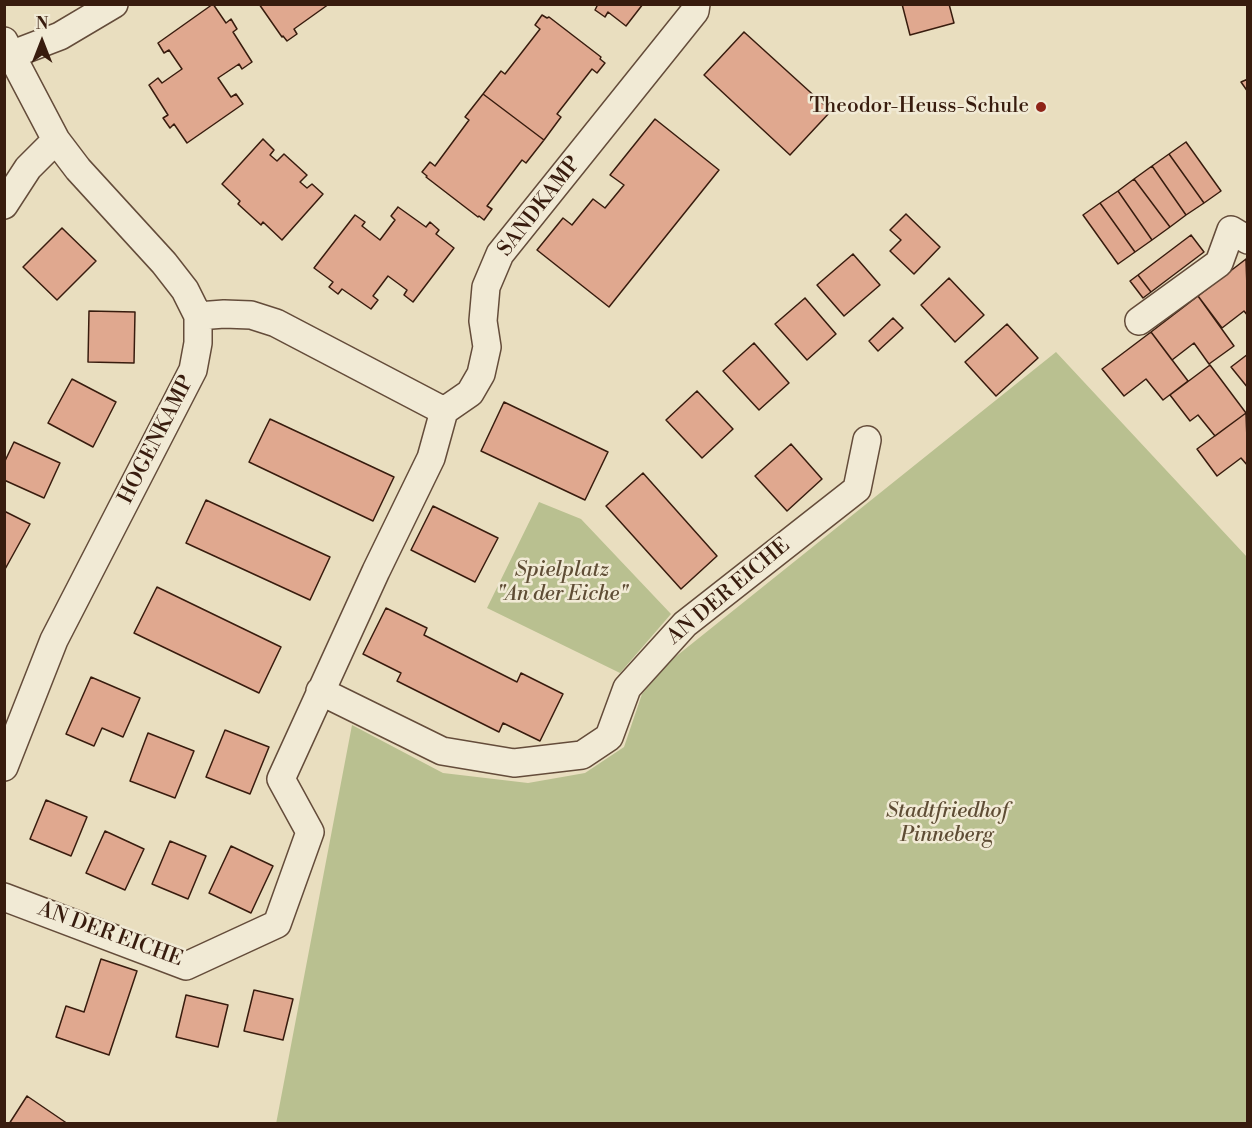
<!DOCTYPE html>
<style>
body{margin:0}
#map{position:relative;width:1252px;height:1128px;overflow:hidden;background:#e9debf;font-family:"Libre Bodoni",serif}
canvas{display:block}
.frame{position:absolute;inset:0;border:6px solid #381c0e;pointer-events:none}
.north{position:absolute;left:12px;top:12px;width:60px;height:60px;-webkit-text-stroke:4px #f1ead5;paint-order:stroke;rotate:0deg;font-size:16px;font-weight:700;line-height:24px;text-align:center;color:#381c0e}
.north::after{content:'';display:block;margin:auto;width:21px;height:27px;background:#381c0e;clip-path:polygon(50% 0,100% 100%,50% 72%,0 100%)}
</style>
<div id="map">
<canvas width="1252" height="1128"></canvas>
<div class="frame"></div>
<div class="north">N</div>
</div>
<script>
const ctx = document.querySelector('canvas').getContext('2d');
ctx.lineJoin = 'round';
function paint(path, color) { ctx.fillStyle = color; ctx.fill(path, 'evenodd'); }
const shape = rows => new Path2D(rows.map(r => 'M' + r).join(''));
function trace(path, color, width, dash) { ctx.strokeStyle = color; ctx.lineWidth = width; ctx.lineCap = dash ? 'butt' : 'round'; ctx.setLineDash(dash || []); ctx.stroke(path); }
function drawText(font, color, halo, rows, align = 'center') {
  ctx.font = font + ' "Libre Bodoni",serif'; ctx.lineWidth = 5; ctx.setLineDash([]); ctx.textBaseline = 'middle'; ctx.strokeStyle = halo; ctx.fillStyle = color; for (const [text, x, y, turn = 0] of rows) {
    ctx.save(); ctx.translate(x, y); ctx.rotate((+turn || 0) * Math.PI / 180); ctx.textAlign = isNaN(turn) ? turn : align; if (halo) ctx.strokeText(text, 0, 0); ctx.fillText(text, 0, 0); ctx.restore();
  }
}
const green = shape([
 [1056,352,1247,557,1247,1123,276,1124,352,725,443,773,528,783,585,773,624,747,642,694,669,662],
 [539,502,581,519,671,614,620,673,487,608]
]);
const building = shape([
 [213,4,226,23,231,19,237,29,233,32,252,62,242,69,239,64,218,78,231,97,236,94,243,104,187,143,174,124,170,128,163,118,168,115,149,85,158,78,162,83,182,69,169,50,164,53,158,43,213,4],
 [259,4,329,4,294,29,297,34,287,41,283,36,282,37,259,4],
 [598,4,643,4,626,26,608,12,605,17,595,10,598,4],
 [902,4,949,4,954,23,910,35,902,4],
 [542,15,547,18,549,17,601,57,600,59,605,63,597,73,592,69,557,114,561,117,544,140,483,94,501,71,505,74,540,29,535,25,542,15],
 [744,32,831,111,790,155,704,75,744,32],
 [1248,79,1248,92,1241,82,1248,79],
 [483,94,544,140,526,163,522,160,487,206,492,209,484,220,479,216,478,217,426,177,427,176,422,172,430,162,435,166,469,120,465,117,483,94],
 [655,119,719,170,609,307,537,250,563,218,572,225,593,199,605,208,624,185,610,175,655,119],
 [263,139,274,150,270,155,277,161,284,154,307,175,300,182,307,188,312,184,323,194,282,240,263,222,261,225,238,204,240,201,222,184,263,139],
 [1186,142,1221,191,1204,203,1169,154,1186,142],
 [1169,154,1204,203,1186,215,1152,166,1169,154],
 [1152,166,1186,215,1170,227,1134,179,1152,166],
 [1134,179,1170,227,1152,240,1118,191,1134,179],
 [1118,191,1152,240,1135,252,1100,203,1118,191],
 [1100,203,1135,252,1118,264,1083,215,1100,203],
 [398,207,426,227,430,222,439,230,436,234,454,248,413,302,404,295,407,290,388,276,373,296,378,300,371,309,342,289,338,294,329,287,333,282,314,268,355,215,365,222,362,226,380,240,395,220,391,216,398,207],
 [906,214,940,247,914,274,890,251,901,240,890,230,906,214],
 [62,228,96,261,57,300,23,267,62,228],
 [1191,235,1204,252,1151,292,1138,275,1191,235],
 [853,254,880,285,844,316,817,285,853,254],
 [1246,259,1248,316,1244,311,1222,328,1198,296,1246,259],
 [1138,275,1151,292,1143,298,1130,281,1138,275],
 [949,278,984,315,955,342,921,305,949,278],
 [1198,296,1234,346,1209,364,1194,343,1172,360,1151,332,1198,296],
 [805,298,836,334,807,360,775,324,805,298],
 [89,311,135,312,134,363,88,362,89,311],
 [893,318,903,328,878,351,869,341,893,318],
 [1007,324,1038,358,996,396,965,362,1007,324],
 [1151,332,1188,381,1163,400,1146,379,1124,396,1102,369,1151,332],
 [754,343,789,383,759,410,723,371,754,343],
 [1248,354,1248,388,1231,367,1248,354],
 [1210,365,1246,413,1215,436,1198,415,1190,421,1170,395,1210,365],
 [72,379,116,402,93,447,48,423,72,379],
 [697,391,733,429,702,458,666,420,697,391],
 [504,402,608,452,585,500,481,451,504,402],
 [1246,413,1248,466,1241,458,1217,476,1197,449,1246,413],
 [270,419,394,477,373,521,249,462,270,419],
 [14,442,60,463,44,498,4,480,4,463,14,442],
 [791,444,822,479,787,511,755,476,791,444],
 [643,473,717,556,681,589,606,506,643,473],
 [206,500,330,557,310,600,186,543,206,500],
 [433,506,498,538,475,582,411,550,433,506],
 [4,511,30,524,4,571,4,511],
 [157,587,281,647,259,693,134,633,157,587],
 [386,608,427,628,424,635,517,682,521,673,563,694,540,741,503,723,499,732,397,681,401,673,363,654,386,608],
 [91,677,140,698,123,737,102,728,94,746,66,734,91,677],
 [225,730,269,747,250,794,206,777,225,730],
 [148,733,194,751,175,798,130,781,148,733],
 [46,800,87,817,71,856,30,839,46,800],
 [105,831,144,849,125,890,86,873,105,831],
 [170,841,206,856,188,899,152,884,170,841],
 [231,846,273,866,251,913,209,893,231,846],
 [101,959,137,971,109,1055,56,1037,66,1006,84,1012,101,959],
 [254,990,293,999,283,1040,244,1031,254,990],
 [186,995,228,1005,218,1047,176,1037,186,995],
 [27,1096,68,1124,9,1124,27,1096]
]);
const street = shape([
 [4,41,56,140,78,169,164,263,185,290,198,316,198,343,193,370,54,640,4,767],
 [13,54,60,36,114,4],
 [4,205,28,168,56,140],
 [198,316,224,314,251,315,276,323,444,411,470,393,481,374,487,347,483,321,486,287,500,254,695,11,696,4],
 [1139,321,1219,263,1231,230,1248,240],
 [320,691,442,751,514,763,582,755,609,737,627,688,685,624,857,489,867,440],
 [4,897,186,966,277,924,310,832,281,779,376,571,431,458,444,411]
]);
const markers = [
 [1041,107,6,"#8f2418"]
];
const poiNames = [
 ["Theodor-Heuss-Schule",1029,107]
];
const streetNames = [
 ["SANDKAMP",540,207,-52],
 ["HOGENKAMP",157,440,-63],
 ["AN DER EICHE",729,592,-40],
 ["AN DER EICHE",110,935,20]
];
const parkNames = [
 ["Spielplatz",562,571],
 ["\"An der Eiche\"",562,595],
 ["Stadtfriedhof",947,812],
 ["Pinneberg",947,836]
];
paint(green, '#b9c090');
paint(building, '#e0a88f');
trace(building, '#381c0e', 1.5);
trace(street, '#644c3a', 30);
trace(street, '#f1ead5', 27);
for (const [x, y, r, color] of markers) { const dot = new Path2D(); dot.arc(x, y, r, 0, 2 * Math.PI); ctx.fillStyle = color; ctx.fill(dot); trace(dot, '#f1ead5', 2); }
drawText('21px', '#381c0e', '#f1ead5', poiNames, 'right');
drawText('21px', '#381c0e', '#f1ead5', streetNames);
drawText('italic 21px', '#5f4d35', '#f1ead5', parkNames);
</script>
